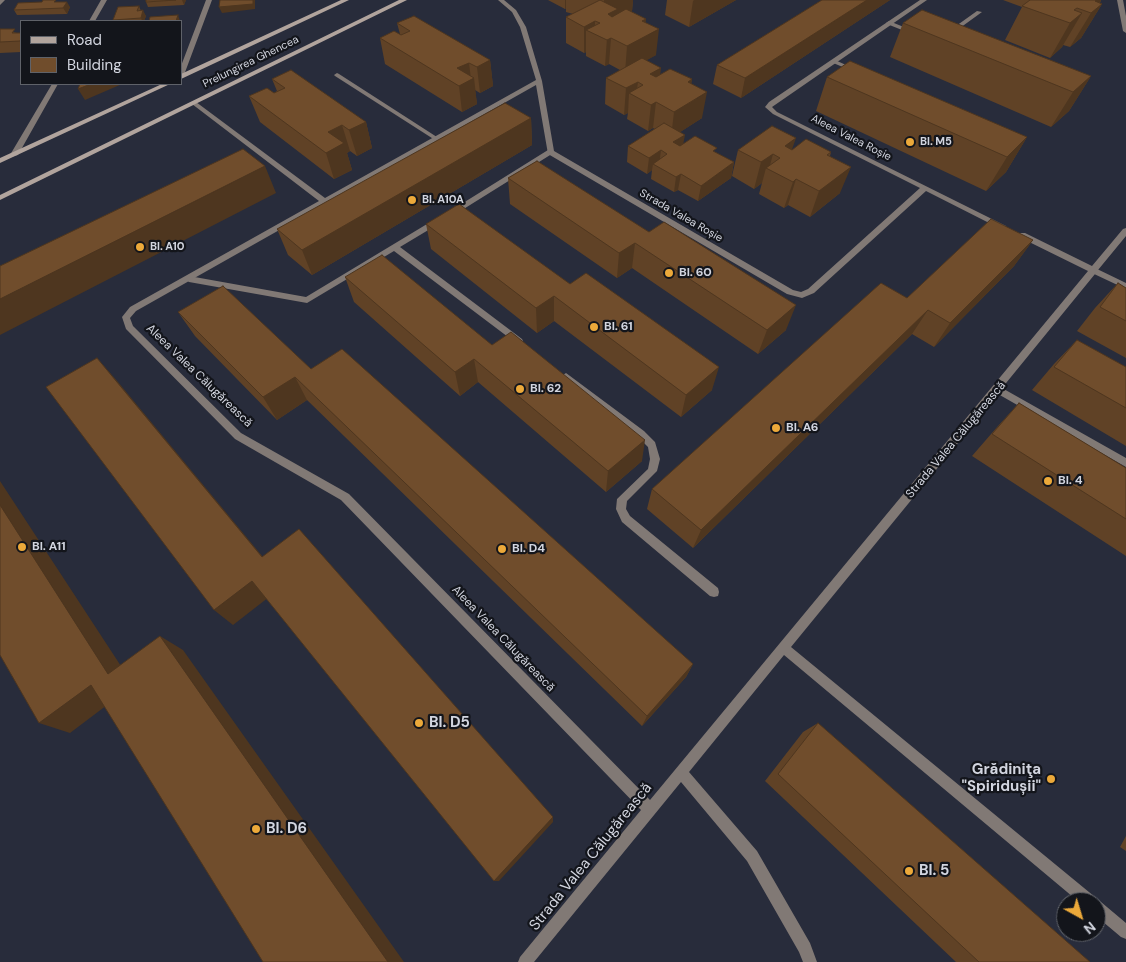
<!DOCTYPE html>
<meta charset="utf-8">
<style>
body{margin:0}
#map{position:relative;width:1126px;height:962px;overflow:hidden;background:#282c3b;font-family:"DM Sans",sans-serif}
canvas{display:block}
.legend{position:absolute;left:20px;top:20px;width:162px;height:65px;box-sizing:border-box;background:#13151b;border:1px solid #5f6269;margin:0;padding:6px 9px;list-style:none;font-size:15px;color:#d2d5df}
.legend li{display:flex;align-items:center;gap:10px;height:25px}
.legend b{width:25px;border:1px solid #5f6269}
.north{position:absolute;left:1056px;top:892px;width:50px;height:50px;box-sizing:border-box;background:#13151b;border:1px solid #5f6269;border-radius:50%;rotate:141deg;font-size:14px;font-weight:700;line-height:20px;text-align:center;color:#d2d5df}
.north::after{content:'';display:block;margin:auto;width:18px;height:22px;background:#eca93a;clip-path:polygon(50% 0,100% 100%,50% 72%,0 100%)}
</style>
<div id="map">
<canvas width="1126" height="962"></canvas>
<ul class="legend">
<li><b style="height:6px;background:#b1a49d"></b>Road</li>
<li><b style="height:14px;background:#704d2c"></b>Building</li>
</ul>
<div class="north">N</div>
</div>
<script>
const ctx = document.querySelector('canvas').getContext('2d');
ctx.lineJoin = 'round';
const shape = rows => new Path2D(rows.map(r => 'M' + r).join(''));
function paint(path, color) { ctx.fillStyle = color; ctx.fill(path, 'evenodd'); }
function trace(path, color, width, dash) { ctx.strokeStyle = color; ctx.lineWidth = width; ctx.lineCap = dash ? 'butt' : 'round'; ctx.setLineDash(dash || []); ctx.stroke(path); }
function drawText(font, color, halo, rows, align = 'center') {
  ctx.font = font + ' "DM Sans",sans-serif'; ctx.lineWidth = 4.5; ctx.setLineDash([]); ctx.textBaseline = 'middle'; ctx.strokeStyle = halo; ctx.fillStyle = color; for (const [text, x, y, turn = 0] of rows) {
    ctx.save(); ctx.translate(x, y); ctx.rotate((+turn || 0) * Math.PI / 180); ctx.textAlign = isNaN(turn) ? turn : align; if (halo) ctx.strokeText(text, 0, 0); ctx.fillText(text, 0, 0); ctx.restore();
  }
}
const lane = shape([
 [977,11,982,12,953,33,949,33,949,31,977,11],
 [889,21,916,32,917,33,912,34,887,24,886,23,889,21],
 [831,60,835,60,857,70,852,71,831,62,831,60],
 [337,73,339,74,440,139,435,140,335,76,334,75,337,73],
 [548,150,555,152,454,215,451,215,447,213,548,150],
 [437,218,440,219,440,223,400,247,522,339,523,341,522,343,516,343,394,251,307,303,189,282,185,279,189,276,306,297,437,218],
 [1095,268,1126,283,1126,289,1092,273,1091,271,1095,268],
 [566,373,644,431,655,442,660,459,657,471,627,501,626,509,630,516,718,588,719,592,718,596,714,597,710,596,622,522,616,509,617,499,648,469,650,459,648,447,638,437,563,379,561,377,563,375,566,373]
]);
const street = shape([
 [0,0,5,0,0,5,0,0],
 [101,0,107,0,95,21,89,21,101,0],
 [206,0,212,0,184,75,181,77,181,66,206,0],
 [498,0,504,0,516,10,526,27,542,81,554,151,793,290,801,292,808,289,920,188,773,114,765,107,769,102,920,0,927,0,772,107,777,112,1006,226,1002,229,999,228,926,191,814,293,802,298,787,294,548,154,536,85,136,311,130,318,133,326,241,433,349,494,650,800,1088,271,1019,237,1019,233,1025,233,1092,266,1123,229,1126,228,1126,236,1098,270,1098,273,1095,274,1002,388,1126,458,1126,467,998,394,791,647,1095,897,1096,900,1101,902,1126,923,1126,939,1121,937,1096,916,1096,902,1079,902,784,655,689,772,757,851,810,943,817,962,803,962,799,952,747,861,681,782,534,962,518,962,520,957,641,810,341,500,235,439,126,329,122,317,130,307,319,201,192,104,192,102,196,102,325,198,536,80,520,27,512,12,498,0],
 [1117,0,1123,0,1126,16,1126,33,1123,31,1117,0],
 [52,84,58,84,18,155,11,157,10,155,52,84]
]);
const secondary = shape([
 [341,0,349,0,181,79,181,74,341,0],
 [399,0,407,0,0,200,0,195,399,0],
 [162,84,170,84,0,163,0,158,162,84]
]);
const wall = shape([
 [146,0,186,0,184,5,148,7,146,2],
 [548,0,633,0,632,11,630,12,646,19,645,22,656,55,646,60,660,75,692,79,691,84,702,118,680,132,683,144,716,153,734,162,731,178,698,201,678,190,674,192,651,179,652,170,647,174,627,162,628,146,655,129,653,128,648,131,627,119,628,113,624,115,605,104,606,78,620,70,609,64,605,66,586,56,586,52,584,53,566,43,566,17,573,14,566,12,566,8,565,9],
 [667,0,736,0,689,27,665,15],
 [822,0,890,0,741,98,713,84,717,65],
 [1003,0,1101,0,1100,3,1102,4,1081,38,1070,47,1063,45,1062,47,1050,58,1005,40,1022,7],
 [59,2,70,7,67,14,17,15,14,10],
 [139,6,141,11,146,16,144,21,113,21,113,20],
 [397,23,490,60,493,86,480,93,475,90,477,104,462,112,385,64,380,38,400,34],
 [903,23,1091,76,1069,111,1051,127,890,57],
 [0,29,17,33,21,33,21,52,0,53],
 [827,77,1027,137,1006,172,986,191,816,111],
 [272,79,366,122,372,148,357,156,350,151,347,153,352,170,334,179,260,122,249,96,274,93,277,91],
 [531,118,532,145,312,275,288,255,277,229],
 [792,149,831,152,830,156,840,193,810,217,788,205,784,208,759,194,762,183,754,189,732,176,738,150],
 [537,161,786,330,758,354,632,268,617,278,510,204,508,178],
 [426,224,570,284,712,390,681,417,554,321,537,333,431,249],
 [1033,240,1014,266,934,347,912,334,693,548,647,509,652,489,907,298],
 [345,277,492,345,642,461,606,492,478,382,460,396,354,302],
 [1118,283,1126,288,1126,358,1077,331,1095,308],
 [178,312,311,369,693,664,686,677,642,726,307,400,277,420,195,336],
 [1077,340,1126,367,1126,446,1032,390,1054,364],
 [1019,403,1126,468,1126,556,972,456,998,426],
 [818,723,1090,962,956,962,765,781,803,732],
 [1126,836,1126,851,1120,847]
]);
const shadedWall = shape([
 [182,0,186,0,184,5],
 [253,0,255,0,255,9,222,13,219,7],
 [565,0,566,0,566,8,565,9],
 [604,0,633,0,632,11,618,18,611,38,609,64,605,66,608,24,603,26],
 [694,0,736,0,689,27,693,1],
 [867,0,890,0,741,98,745,78],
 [1097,0,1101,0,1096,8,1102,4,1081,38,1070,47,1091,13,1095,1],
 [67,2,70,7,67,14,63,8],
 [143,10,146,16,144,21,142,21,141,18],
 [1082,13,1062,47,1050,58,1070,23],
 [178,15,180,21,176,21],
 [646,19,644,37,659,29,656,55,625,73,627,46,642,21],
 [595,21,595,34,586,30,586,52,584,53,584,27],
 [490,60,493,86,480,93,477,67],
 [469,63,471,79,474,78,477,104,462,112,457,68],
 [661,68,658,94,650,74],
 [1091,76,1069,111,1051,127,1073,92],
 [692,79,688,104,707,92,702,118,671,138,674,112,688,82],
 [638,82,636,96,629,93,628,113,624,115,626,88],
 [91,84,122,84,85,100,78,89],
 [656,102,653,128,648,131,651,105],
 [531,118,532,145,312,275,302,250],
 [366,122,372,148,357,156,349,130],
 [342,125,350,151,347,153,352,170,334,179,326,153,328,132],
 [685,135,682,150,673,142],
 [1027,137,1006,172,986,191,1007,157],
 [796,138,787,164,785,146],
 [661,150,659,166,653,164,652,170,647,174,649,158],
 [773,154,769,169,766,168,762,183,754,189,761,162],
 [734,162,731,178,698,201,701,186],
 [265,166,276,193,0,335,0,299],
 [851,167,840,193,810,217,819,191],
 [681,174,678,190,674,192,676,177],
 [796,179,788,205,784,208,793,182],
 [1033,240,1014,266,934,347,950,323],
 [635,243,632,268,617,278,619,253],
 [554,296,554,321,537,333,536,308],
 [796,305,786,330,758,354,767,330],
 [928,310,912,334,693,548,701,530],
 [97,358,118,382,277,574,262,557],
 [474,359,478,382,460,396,455,372],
 [719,367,712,390,681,417,686,395],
 [295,377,307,400,277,420,263,397],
 [645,440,642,461,606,492,608,471],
 [0,481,134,686,108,674,0,505],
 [252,581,269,597,233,625,214,610],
 [160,636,183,650,404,962,388,962],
 [693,664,686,677,642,726,647,716],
 [91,685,119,696,70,733,39,723],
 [553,817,553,822,499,881,494,881]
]);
const building = shape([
 [43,0,56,0,54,2,67,2,63,8,14,10,18,3,42,2,43,0],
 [146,0,176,0,146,2,146,0],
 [220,0,253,0,253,4,219,7,220,0],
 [600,0,618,9,608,14,612,17,626,9,646,19,642,21,659,29,627,46,611,38,607,40,586,30,600,23,595,21,584,27,566,17,600,0],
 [822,0,867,0,745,78,717,65,822,0],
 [1030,0,1097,0,1095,1,1102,4,1091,13,1077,8,1074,10,1082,13,1070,23,1022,6,1030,0],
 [139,6,137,11,143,10,141,18,113,20,118,7,139,6],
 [922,10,1091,76,1073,92,903,23,922,10],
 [178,15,176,21,149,21,150,17,178,15],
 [414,16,490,60,477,67,469,63,457,68,474,78,459,86,380,38,394,31,401,35,410,31,397,23,414,16],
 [0,29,15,29,12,33,21,33,21,39,20,41,0,42,0,29],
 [642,58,661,68,650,74,656,77,670,69,692,79,688,82,707,92,674,112,656,102,651,105,629,93,643,85,638,82,626,88,606,78,642,58],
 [850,61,1027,137,1007,157,827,77,850,61],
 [291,70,366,122,349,130,342,125,328,132,344,143,326,153,249,96,267,88,274,93,285,88,272,79,291,70],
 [80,84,91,84,78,89,80,84],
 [505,103,531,118,302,250,277,229,505,103],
 [664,123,685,135,673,142,680,146,695,136,717,148,713,151,734,162,701,186,681,174,676,177,653,164,667,154,661,150,649,158,628,146,664,123],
 [772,126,796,138,785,146,792,150,806,139,831,152,827,155,851,167,819,191,796,179,793,182,766,168,780,158,773,154,761,162,738,150,772,126],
 [243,149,265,166,0,299,0,266,243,149],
 [537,161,649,232,664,222,796,305,767,330,635,243,619,253,508,178,537,161],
 [459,204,570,284,586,273,719,367,686,395,554,296,536,308,426,224,459,204],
 [991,219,1033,240,950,323,928,310,701,530,652,489,881,283,907,298,991,219],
 [382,255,492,345,511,332,645,440,608,471,474,359,455,372,345,277,382,255],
 [1118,283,1126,288,1126,321,1100,307,1118,283],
 [223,286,311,369,342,349,693,664,647,716,295,377,263,397,178,312,223,286],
 [1077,340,1126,367,1126,408,1054,367,1077,340],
 [97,358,262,557,299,529,553,817,494,881,252,581,214,610,46,387,97,358],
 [1019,403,1126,468,1126,519,992,434,1019,403],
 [0,505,108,674,160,636,388,962,263,962,91,685,39,723,0,655,0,505],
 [818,723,1090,962,979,962,778,774,818,723]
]);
const markers = [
 [910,142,5,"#eca93a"],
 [412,200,5,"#eca93a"],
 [140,247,5,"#eca93a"],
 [669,273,5,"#eca93a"],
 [594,327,5,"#eca93a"],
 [520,389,5,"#eca93a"],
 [776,428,5,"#eca93a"],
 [1048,481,5,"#eca93a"],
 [22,547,5,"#eca93a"],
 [502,549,5,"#eca93a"],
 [419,723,5,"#eca93a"],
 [1051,779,5,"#eca93a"],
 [256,829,5,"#eca93a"],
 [909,871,5,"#eca93a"]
];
const farStreetnames = [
 ["Prelungirea Ghencea",251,62,-26],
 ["Aleea Valea Roșie",851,138,27],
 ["Strada Valea Roșie",681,216,30]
];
const farPoinames = [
 ["Bl. M5",920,142],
 ["Bl. A10A",422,200],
 ["Bl. A10",150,247]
];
const poiNames = [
 ["Bl. 60",679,273],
 ["Bl. 61",604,327],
 ["Bl. 62",530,389],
 ["Bl. A6",786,428],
 ["Bl. 4",1058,481],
 ["Bl. A11",32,547],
 ["Bl. D4",512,549]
];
const streetNames = [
 ["Aleea Valea Călugărească",199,376,44],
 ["Strada Valea Călugărească",956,440,-50],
 ["Aleea Valea Călugărească",503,639,46]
];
const nearPoinames = [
 ["Bl. D5",429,723],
 ["Grădiniţa",1041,770,"right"],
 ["\"Spiridușii\"",1041,787,"right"],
 ["Bl. D6",266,829],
 ["Bl. 5",919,871]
];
const nearStreetnames = [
 ["Strada Valea Călugărească",591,857,-51]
];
paint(lane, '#817975');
paint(street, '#817975');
paint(secondary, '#b1a49d');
paint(wall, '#604226');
paint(shadedWall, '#4e361f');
paint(building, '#704d2c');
trace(building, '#4e361f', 1);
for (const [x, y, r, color] of markers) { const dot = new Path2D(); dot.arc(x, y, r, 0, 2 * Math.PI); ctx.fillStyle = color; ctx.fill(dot); trace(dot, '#13151b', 2); }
drawText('11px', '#d2d5df', '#13151b', farStreetnames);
drawText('bold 11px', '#d2d5df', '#13151b', farPoinames, 'left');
drawText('bold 12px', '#d2d5df', '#13151b', poiNames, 'left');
drawText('12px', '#d2d5df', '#13151b', streetNames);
drawText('bold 15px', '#d2d5df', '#13151b', nearPoinames, 'left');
drawText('15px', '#d2d5df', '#13151b', nearStreetnames);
</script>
